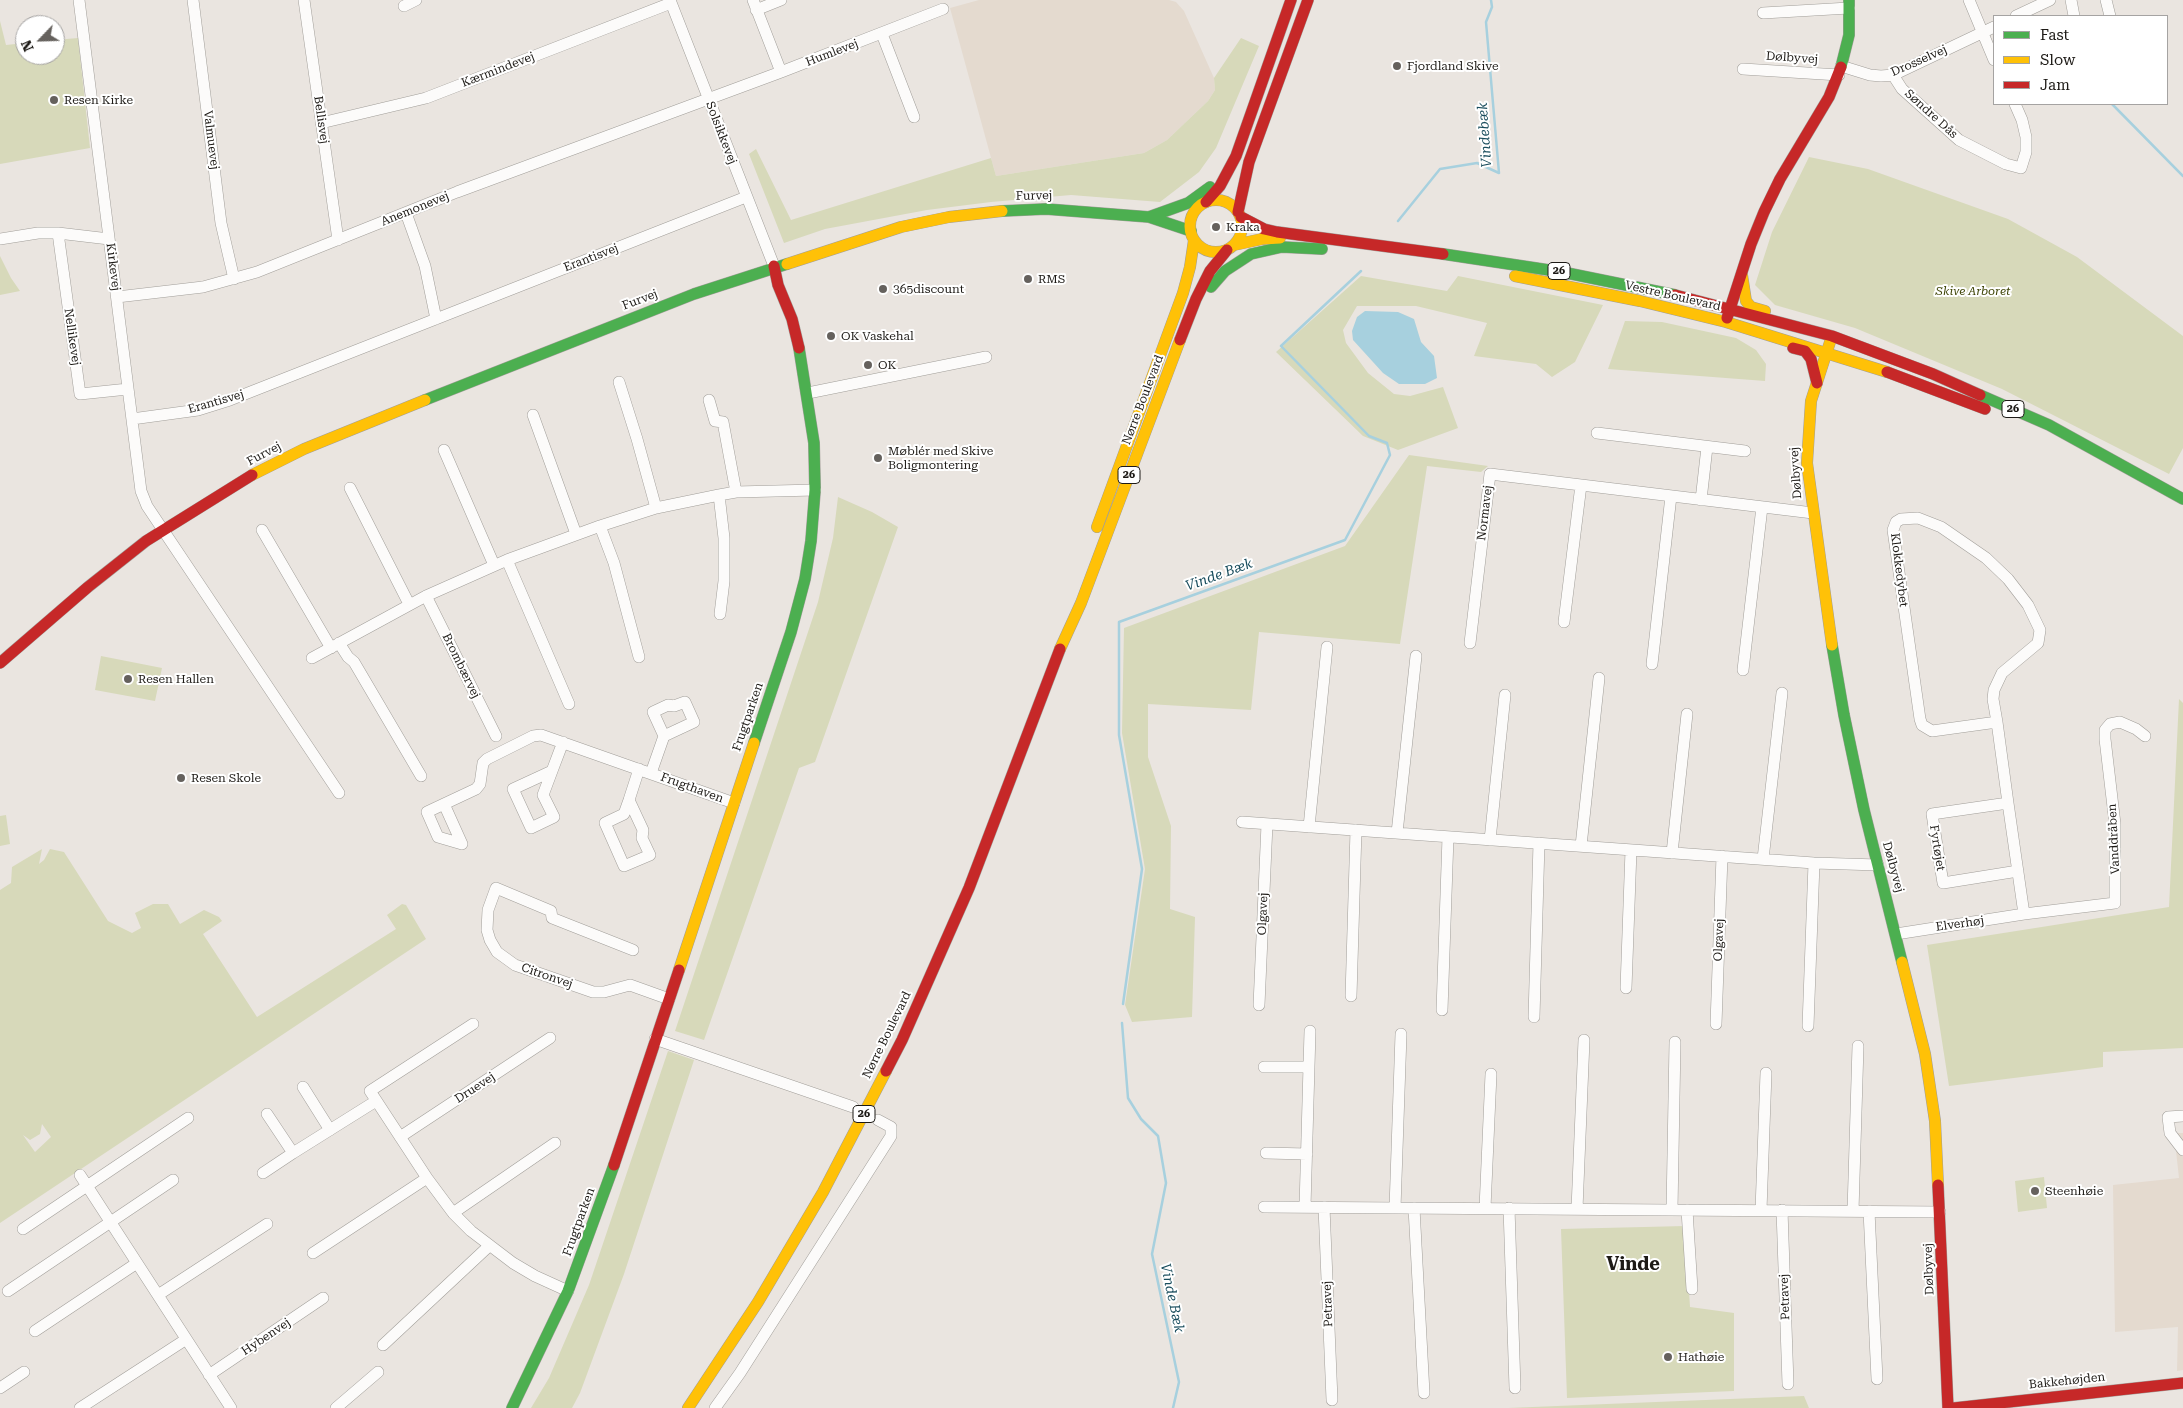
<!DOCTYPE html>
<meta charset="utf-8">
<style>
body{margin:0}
#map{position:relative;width:2183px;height:1408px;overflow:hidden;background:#eae5e0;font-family:"Roboto Serif",serif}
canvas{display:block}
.legend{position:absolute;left:1993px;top:15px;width:175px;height:90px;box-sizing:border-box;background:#fff;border:1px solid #a5a3a2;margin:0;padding:6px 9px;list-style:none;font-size:15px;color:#1d1a16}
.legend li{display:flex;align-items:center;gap:10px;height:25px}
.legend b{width:25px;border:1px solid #a5a3a2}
.north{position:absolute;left:15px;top:15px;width:50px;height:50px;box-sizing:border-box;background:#fff;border:1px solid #a5a3a2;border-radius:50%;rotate:246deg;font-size:14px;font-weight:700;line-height:20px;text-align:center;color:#1d1a16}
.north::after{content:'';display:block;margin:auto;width:18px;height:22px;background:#65615d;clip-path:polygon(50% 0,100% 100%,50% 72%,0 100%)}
</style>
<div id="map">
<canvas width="2183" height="1408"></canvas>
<ul class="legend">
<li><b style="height:6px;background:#4caf50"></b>Fast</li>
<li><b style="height:6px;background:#ffc107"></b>Slow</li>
<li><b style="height:6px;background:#c62828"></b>Jam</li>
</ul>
<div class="north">N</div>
</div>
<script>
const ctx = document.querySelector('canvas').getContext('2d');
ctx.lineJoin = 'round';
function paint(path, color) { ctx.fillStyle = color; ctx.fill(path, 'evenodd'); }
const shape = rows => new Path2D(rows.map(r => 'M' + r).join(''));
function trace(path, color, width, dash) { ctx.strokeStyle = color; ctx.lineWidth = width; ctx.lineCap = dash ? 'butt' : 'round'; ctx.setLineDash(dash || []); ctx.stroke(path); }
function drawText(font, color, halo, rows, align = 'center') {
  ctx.font = font + ' "Roboto Serif",serif'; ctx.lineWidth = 4; ctx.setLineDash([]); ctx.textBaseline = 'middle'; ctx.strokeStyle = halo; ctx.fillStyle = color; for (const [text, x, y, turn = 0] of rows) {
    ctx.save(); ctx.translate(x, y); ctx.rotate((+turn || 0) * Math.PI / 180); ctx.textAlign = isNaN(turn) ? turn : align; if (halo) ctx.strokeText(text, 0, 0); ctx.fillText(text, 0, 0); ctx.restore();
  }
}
const built = shape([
 [979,0,1169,0,1176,2,1184,11,1214,78,1215,90,1208,101,1167,140,1144,153,996,176,950,8],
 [2174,1133,2183,1133,2183,1370,2177,1371,2178,1327,2115,1332,2113,1185,2179,1178]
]);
const green = shape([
 [0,21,6,45,25,43,25,55,55,55,55,40,78,38,90,148,0,164],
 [1241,38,1259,46,1216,148,1199,172,1160,202,1071,195,991,202,927,210,825,229,784,243,749,154,756,149,791,220,991,158,996,176,1144,153,1167,140,1208,101,1215,90,1214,78],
 [1809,157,1868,169,2008,219,2077,257,2183,336,2183,448,2169,474,2002,389,1855,328,1775,305,1755,285,1772,232],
 [0,256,11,278,20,291,0,295],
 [1361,276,1447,291,1458,276,1603,305,1575,362,1552,377,1536,364,1474,356,1487,323,1416,306,1357,306,1343,330,1346,343,1368,373,1394,394,1410,396,1443,387,1458,428,1398,450,1363,436,1276,352],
 [1625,321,1662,322,1736,338,1756,350,1766,364,1765,381,1608,369],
 [1409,455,1488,466,1481,472,1427,466,1400,644,1259,632,1251,710,1148,704,1148,757,1171,826,1170,909,1195,917,1192,1017,1132,1022,1125,1005,1145,869,1122,733,1124,628,1345,546],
 [838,497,872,512,898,527,815,762,799,768,704,1040,675,1031,818,602,833,538],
 [101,656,162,668,155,701,95,690],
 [2179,699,2183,703,2183,1048,2103,1052,2103,1067,1949,1086,1927,945,2169,907],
 [6,815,10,844,0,846,0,816],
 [42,849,39,864,44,860,50,849,64,852,108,921,132,933,141,928,135,913,153,904,168,904,180,924,204,910,219,917,222,921,203,934,257,1017,396,929,387,915,402,904,406,905,426,939,0,1223,0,890,11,883,12,867],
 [42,1124,51,1137,35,1152,23,1135,30,1140,40,1134],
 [668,1051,694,1060,624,1274,580,1393,572,1408,531,1408,549,1378,589,1285],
 [2044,1177,2047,1208,2018,1212,2015,1181],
 [1685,1226,1690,1307,1734,1313,1734,1391,1567,1398,1561,1229],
 [1804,1396,1809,1408,1508,1408]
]);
const water = shape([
 [1365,311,1398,312,1414,319,1421,342,1434,356,1437,378,1425,384,1399,384,1383,373,1353,340,1352,331,1357,317]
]);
const stream = shape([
 [2112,104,2183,176],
 [1398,221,1440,169,1477,163,1499,173,1486,22,1492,7,1491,0],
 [1123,1004,1142,869,1119,735,1119,622,1345,540,1390,455,1387,443,1369,436,1281,346,1361,271],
 [1122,1023,1128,1098,1141,1119,1158,1136,1166,1183,1152,1254,1179,1382,1173,1408]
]);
const street = shape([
 [79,0,141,491,147,506,339,793],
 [193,0,221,223,234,279],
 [304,0,338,240],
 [670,0,774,266],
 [753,0,781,72],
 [1969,0,1994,60],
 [2071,0,2074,16],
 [2106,0,2110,16],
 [404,6,416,0],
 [756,10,781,0],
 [1763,13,1849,8],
 [2016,16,2050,0],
 [882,34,914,117],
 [1841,66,1870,75,1881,76,1893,75,1994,27],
 [1743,69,1839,75],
 [1893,75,1902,89,1959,140,2006,164,2021,168,2026,152,2026,137,2022,120,2015,104],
 [321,123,426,98,671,3],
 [406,213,425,266,436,319],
 [58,233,80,394,128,389],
 [0,239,38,233,58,233,109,239],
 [117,297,203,287,257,272,457,192,781,72,943,9],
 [619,382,637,439,656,508],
 [808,393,986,357],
 [709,400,715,421,723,422,736,492],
 [533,415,576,534],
 [132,419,198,410,230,400,746,197],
 [1597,433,1745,451],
 [444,450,494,565],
 [350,488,409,604],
 [719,495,724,538,724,581,720,614],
 [1701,500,1707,447],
 [600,526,614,563,639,657],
 [262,530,331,648],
 [507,560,569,704],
 [426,596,496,736],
 [1564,622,1581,485],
 [339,643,348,657,354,662,421,776],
 [1470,643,1490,474,1813,513],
 [312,658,426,596,507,560,600,526,656,508,719,495,736,492,815,490],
 [1652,664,1671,496],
 [1743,670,1762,507],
 [1997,722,1932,731,1922,725,1920,719,1893,530,1896,522,1901,519,1918,518,1941,527,1986,558,2008,579,2028,605,2040,630,2038,643,2002,673,1994,690,1993,699,1997,722,2008,803,2024,914],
 [552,771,513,789,531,828,554,817,543,795,552,771,563,742],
 [651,773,664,736,653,712,668,705,674,706,685,702,694,722,664,736],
 [629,800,643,830,642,838,650,855,624,866,605,823,624,814,629,800,639,769],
 [2008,803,1932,814,1943,883,2018,871],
 [444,804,427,812,438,837,462,844,444,804,476,789,480,784,483,763,487,759,533,736,541,735,734,803],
 [1242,822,1814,863,1878,865],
 [1309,827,1327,647],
 [1397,833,1416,656],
 [1490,840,1505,695],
 [1581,846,1599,678],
 [1672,853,1687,714],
 [1763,859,1782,693],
 [1896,934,2024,914,2115,903,2115,824,2105,739,2105,730,2110,724,2120,722,2136,729,2145,736],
 [633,950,552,918,551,911,496,888,488,910,487,930,490,940,497,952,515,965,593,992,604,992,630,985,669,999],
 [1626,988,1631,850],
 [1351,996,1356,830],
 [1259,1005,1267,824],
 [1442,1010,1448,837],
 [1534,1017,1539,843],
 [473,1024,370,1091,427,1178,453,1213,471,1231,513,1263,535,1276,568,1291],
 [1716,1024,1722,856],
 [1808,1026,1814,863],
 [655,1039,853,1107],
 [1264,1067,1309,1067],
 [303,1087,330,1130],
 [267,1114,293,1153,376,1101],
 [2183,1116,2168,1117,2170,1133,2183,1150],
 [400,1137,550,1038],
 [1266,1153,1307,1154],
 [263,1173,293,1153],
 [80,1175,231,1408],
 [1264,1207,1940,1212],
 [1305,1207,1310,1031],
 [1324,1207,1332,1400],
 [1395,1208,1401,1034],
 [1414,1208,1424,1393],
 [1485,1208,1491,1074],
 [1509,1208,1515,1388],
 [1577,1209,1584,1040],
 [1672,1210,1675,1042],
 [1687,1210,1692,1289],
 [1761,1210,1766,1073],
 [1782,1210,1788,1384],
 [1853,1211,1858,1046],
 [1869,1211,1877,1379],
 [453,1213,555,1143],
 [23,1229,188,1118],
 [313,1253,427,1178],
 [8,1291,173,1180],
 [158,1295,267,1224],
 [35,1331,137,1263],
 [383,1345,489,1246],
 [209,1375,323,1298],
 [0,1388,24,1372],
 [80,1408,185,1340],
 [336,1408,378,1372],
 [715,1408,740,1373,891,1136,891,1127,878,1120]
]);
const fast = shape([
 [1841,67,1849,35,1849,0],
 [1002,211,1046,209,1149,217,1191,231],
 [1149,217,1188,203,1210,187],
 [1443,254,1562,272,1675,295],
 [1211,287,1225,271,1251,254,1282,247,1322,249],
 [1980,395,2049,425,2183,499],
 [425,400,694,294,787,264],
 [1832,645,1844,715,1864,810,1902,962],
 [754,743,791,632,805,579,811,541,815,490,814,443,799,348],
 [512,1408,568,1291,614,1165]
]);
const slow = shape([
 '1190 226a26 26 0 1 1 52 0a26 26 0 1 1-52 0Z',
 [1234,245,1262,239,1280,238],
 [787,264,901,227,949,217,1002,211],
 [1742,275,1746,301,1751,307,1765,311],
 [1515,276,1640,301,1726,322,1887,372],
 [1830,342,1811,401,1807,463,1832,645],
 [252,475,304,449,425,400],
 [1097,527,1183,293,1190,267,1194,240],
 [1060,649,1081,603,1180,340],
 [1902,962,1925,1054,1935,1121,1938,1185],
 [679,970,754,743],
 [688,1408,758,1302,823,1192,886,1071]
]);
const jam = shape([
 [1206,202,1220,186,1236,156,1291,0],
 [1238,212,1249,162,1308,0],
 [1241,217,1264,229,1277,232,1443,254],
 [774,266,778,285,792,319,799,348],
 [1675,295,1832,336,1933,374,1980,395],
 [1727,318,1751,244,1764,212,1780,179,1829,97,1841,67],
 [1180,340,1196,299,1210,271,1227,250],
 [1793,348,1805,351,1811,359,1817,383],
 [1887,372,1985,409],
 [0,663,88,587,146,541,252,475],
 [886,1071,902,1040,969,888,1060,649],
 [614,1165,679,970],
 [1938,1185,1948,1408],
 [1954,1408,2183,1383]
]);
const markers = [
 [1397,66,5,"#65615d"],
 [54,100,5,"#65615d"],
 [1216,227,5,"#65615d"],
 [1028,279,5,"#65615d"],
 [883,289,5,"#65615d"],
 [831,336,5,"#65615d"],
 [868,365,5,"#65615d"],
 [878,458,5,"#65615d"],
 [128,679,5,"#65615d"],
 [181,778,5,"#65615d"],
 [2035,1191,5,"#65615d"],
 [1668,1357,5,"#65615d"]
];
const shields = [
 [1559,271,22],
 [2013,409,22],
 [1129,475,22],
 [864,1114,22]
];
const shieldNames = [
 ["26",1559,271],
 ["26",2013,409],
 ["26",1129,475],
 ["26",864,1114]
];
const streetNames = [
 ["Humlevej",832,53,-21],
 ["Dølbyvej",1792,58,4],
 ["Drosselvej",1919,61,-24],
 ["Kærmindevej",498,70,-21],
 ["Søndre Dås",1931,114,42],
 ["Bellisvej",321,120,82],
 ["Solsikkevej",721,133,69],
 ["Valmuevej",211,140,83],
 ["Furvej",1034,196,-1],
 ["Anemonevej",415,209,-22],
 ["Erantisvej",591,258,-21],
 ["Kirkevej",113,267,83],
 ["Vestre Boulevard",1673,296,13],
 ["Furvej",640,300,-21],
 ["Nellikevej",72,337,82],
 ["Nørre Boulevard",1143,400,-69],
 ["Erantisvej",216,402,-16],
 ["Furvej",264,454,-28],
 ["Dølbyvej",1796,473,-94],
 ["Normavej",1485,513,-83],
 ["Klokkedybet",1899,570,83],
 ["Brombærvej",461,666,64],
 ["Frugtparken",748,717,-71],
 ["Frugthaven",692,788,20],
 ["Vanddråben",2114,839,-93],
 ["Fyrtøjet",1937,848,81],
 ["Dølbyvej",1893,867,75],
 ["Olgavej",1263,914,-88],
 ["Elverhøj",1960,924,-8],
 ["Olgavej",1719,940,-88],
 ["Citronvej",547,976,19],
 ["Nørre Boulevard",887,1035,-64],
 ["Druevej",475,1088,-33],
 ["Frugtparken",579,1222,-70],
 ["Dølbyvej",1929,1269,-92],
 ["Petravej",1785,1297,-92],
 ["Petravej",1328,1304,-92],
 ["Hybenvej",266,1337,-34],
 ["Bakkehøjden",2067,1381,-6]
];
const poiNames = [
 ["Fjordland Skive",1407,66],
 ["Resen Kirke",64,100],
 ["Kraka",1226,227],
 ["RMS",1038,279],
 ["365discount",893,289],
 ["OK Vaskehal",841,336],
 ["OK",878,365],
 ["Møblér med Skive",888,451],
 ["Boligmontering",888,465],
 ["Resen Hallen",138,679],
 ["Resen Skole",191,778],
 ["Steenhøie",2045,1191],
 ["Hathøie",1678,1357]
];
const parkNames = [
 ["Skive Arboret",1973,291]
];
const waterNames = [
 ["Vindebæk",1485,135,-94],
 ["Vinde Bæk",1219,575,-20],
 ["Vinde Bæk",1172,1298,78]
];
const districtNames = [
 ["Vinde",1633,1265]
];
paint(built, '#e4dacf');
paint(green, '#d7d9ba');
paint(water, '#a7d0de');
trace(stream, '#a7d0de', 2.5);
trace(street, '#a19e99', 12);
trace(fast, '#a19e99', 12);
trace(slow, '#a19e99', 12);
trace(jam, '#a19e99', 12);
trace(street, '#fcfbfa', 11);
trace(fast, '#4caf50', 11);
trace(slow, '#ffc107', 11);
trace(jam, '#c62828', 11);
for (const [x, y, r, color] of markers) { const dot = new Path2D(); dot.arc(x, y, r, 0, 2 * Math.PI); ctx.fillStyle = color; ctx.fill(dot); trace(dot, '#fff', 2); }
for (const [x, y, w] of shields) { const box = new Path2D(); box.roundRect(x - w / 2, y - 8.5, w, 17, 4); ctx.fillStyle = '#fff'; ctx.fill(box); trace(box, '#1d1a16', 1); }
drawText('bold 11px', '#1d1a16', null, shieldNames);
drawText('12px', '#1d1a16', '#fff', streetNames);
drawText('12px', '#1d1a16', '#fff', poiNames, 'left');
drawText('italic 12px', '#3e4405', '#fff', parkNames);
drawText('italic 14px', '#184c5c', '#fff', waterNames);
drawText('bold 18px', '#1d1a16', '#fff', districtNames);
</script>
